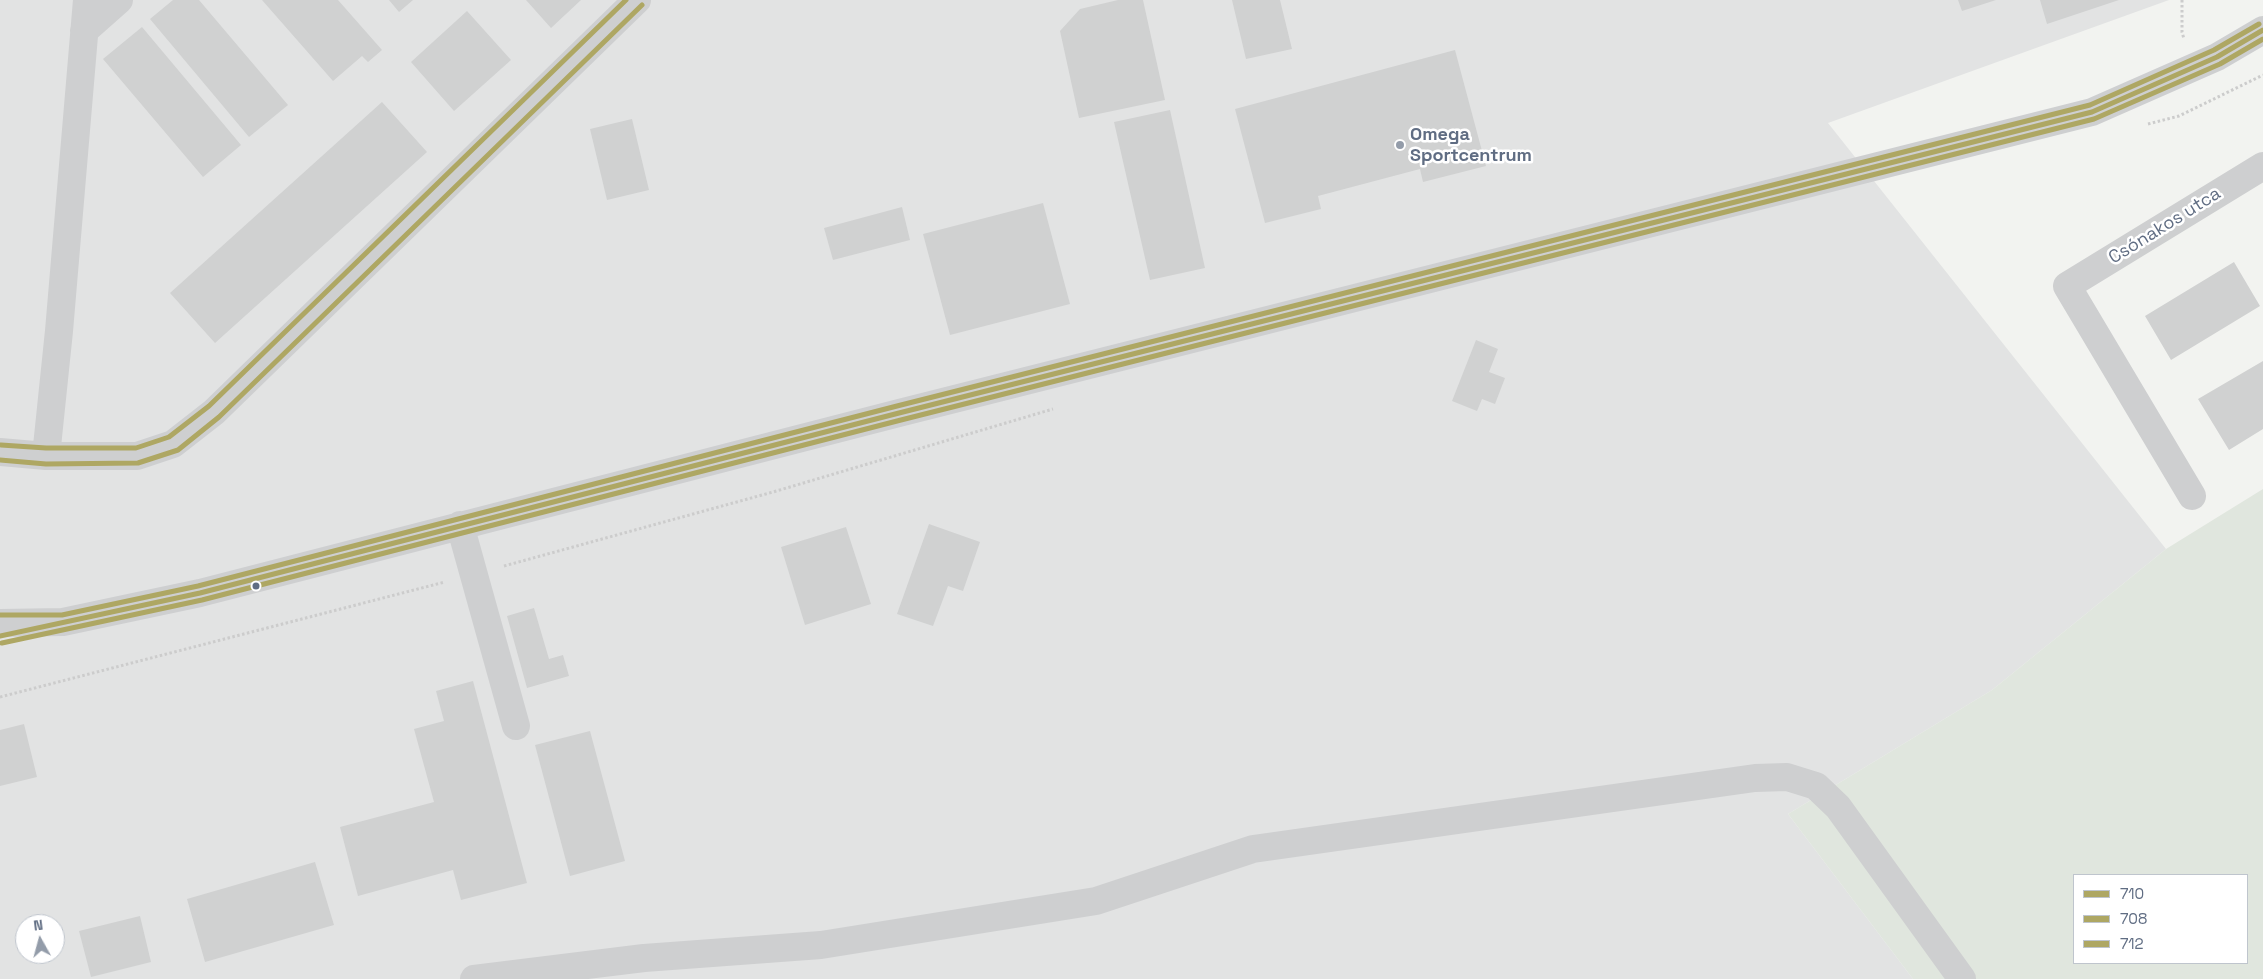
<!DOCTYPE html>
<meta charset="utf-8">
<style>
body{margin:0}
#map{position:relative;width:2263px;height:979px;overflow:hidden;background:#f2f3f0;font-family:"Space Grotesk",sans-serif}
canvas{display:block}
.legend{position:absolute;left:2073px;top:874px;width:175px;height:90px;box-sizing:border-box;background:#fff;border:1px solid #bfc5cd;margin:0;padding:6px 9px;list-style:none;font-size:15px;color:#606d83}
.legend li{display:flex;align-items:center;gap:10px;height:25px}
.legend b{width:25px;border:1px solid #bfc5cd}
.north{position:absolute;left:15px;top:914px;width:50px;height:50px;box-sizing:border-box;background:#fff;border:1px solid #bfc5cd;border-radius:50%;rotate:353deg;font-size:14px;font-weight:700;line-height:20px;text-align:center;color:#606d83}
.north::after{content:'';display:block;margin:auto;width:18px;height:22px;background:#939ca9;clip-path:polygon(50% 0,100% 100%,50% 72%,0 100%)}
</style>
<div id="map">
<canvas width="2263" height="979"></canvas>
<ul class="legend">
<li><b style="height:6px;background:#aea763"></b>710</li>
<li><b style="height:6px;background:#aea763"></b>708</li>
<li><b style="height:6px;background:#aea763"></b>712</li>
</ul>
<div class="north">N</div>
</div>
<script>
const ctx = document.querySelector('canvas').getContext('2d');
ctx.lineJoin = 'round';
function paint(path, color) { ctx.fillStyle = color; ctx.fill(path, 'evenodd'); }
const shape = rows => new Path2D(rows.map(r => 'M' + r).join(''));
function trace(path, color, width, dash) { ctx.strokeStyle = color; ctx.lineWidth = width; ctx.lineCap = dash ? 'butt' : 'round'; ctx.setLineDash(dash || []); ctx.stroke(path); }
function drawText(font, color, halo, rows, align = 'center') {
  ctx.font = font + ' "Space Grotesk",sans-serif'; ctx.lineWidth = 5; ctx.setLineDash([]); ctx.textBaseline = 'middle'; ctx.strokeStyle = halo; ctx.fillStyle = color; for (const [text, x, y, turn = 0] of rows) {
    ctx.save(); ctx.translate(x, y); ctx.rotate((+turn || 0) * Math.PI / 180); ctx.textAlign = isNaN(turn) ? turn : align; if (halo) ctx.strokeText(text, 0, 0); ctx.fillText(text, 0, 0); ctx.restore();
  }
}
const built = shape([
 [0,0,2169,0,1828,123,2166,549,1992,690,1788,814,1913,979,0,979],
 [25,924,55,924,55,954,25,954]
]);
const green = shape([
 [2263,489,2263,979,1913,979,1788,814,1992,690,2166,549],
 [2074,875,2247,875,2247,963,2074,963]
]);
const building = shape([
 [173,0,199,0,288,105,249,137,150,19],
 [262,0,338,0,382,50,368,62,362,56,333,81],
 [389,0,413,0,399,12],
 [526,0,581,0,551,28],
 [1118,0,1143,0,1165,100,1079,118,1060,31,1080,9],
 [1232,0,1280,0,1292,49,1246,59],
 [1958,0,1996,0,1962,11],
 [2040,0,2119,0,2047,24],
 [467,11,511,60,454,111,411,62],
 [142,27,241,145,203,177,103,59],
 [1455,50,1486,166,1423,182,1420,169,1318,196,1321,209,1265,223,1235,109],
 [382,102,427,152,215,343,170,293],
 [1170,110,1205,268,1150,280,1114,122],
 [632,119,649,190,607,200,590,129],
 [1043,203,1070,304,950,335,923,234],
 [902,207,910,240,833,260,824,228],
 [2234,262,2260,306,2171,360,2145,316],
 [1476,340,1498,349,1489,372,1505,378,1495,404,1482,399,1477,411,1452,401],
 [2263,361,2263,429,2229,450,2198,399],
 [929,524,980,542,963,591,948,586,933,626,897,614],
 [846,527,871,604,805,625,781,547],
 [534,608,549,659,563,655,569,676,527,688,507,616],
 [473,681,527,883,461,900,453,870,358,896,340,827,434,802,414,729,444,721,436,691],
 [24,724,37,777,0,786,0,730],
 [590,731,625,861,570,876,535,745],
 [315,862,334,925,205,962,187,899],
 [140,916,151,962,91,977,79,931]
]);
const path = shape([
 [2182,0,2182,32,2184,39],
 [2148,124,2179,116,2263,75],
 [504,566,773,492,1053,409],
 [0,697,445,582]
]);
const minor = shape([
 [84,31,119,0],
 [0,452,46,456,137,456,173,444,214,412,637,0],
 [46,456,59,331,87,0],
 [2192,496,2067,286,2263,166],
 [460,525,516,726],
 [0,623,63,622,200,593,899,413,2092,112,2217,57,2263,30],
 [474,979,644,958,821,945,1096,901,1253,849,1755,778,1787,777,1816,786,1838,807,1962,979]
]);
const bus1 = shape([
 [0,636,200,593,899,413,2092,112,2217,57,2263,30]
]);
const bus2 = shape([
 [0,460,46,464,138,463,178,450,219,417,642,5],
 [2,643,202,600,901,420,2094,119,2220,64,2263,39]
]);
const bus3 = shape([
 [1,445,46,448,136,448,169,437,209,406,626,0],
 [0,615,62,615,198,586,897,406,2090,105,2214,50,2259,24]
]);
const markers = [
 [1400,145,5,"#939ca9"],
 [256,586,4.5,"#606d83"]
];
const poiNames = [
 ["Omega",1410,135],
 ["Sportcentrum",1410,156]
];
const streetNames = [
 ["Csónakos utca",2165,226,-32]
];
paint(built, '#e2e3e3');
paint(green, '#e0e6de');
paint(building, '#d0d1d1');
trace(path, '#ccc', 3, [2.5, 2.5]);
trace(minor, '#cecfd0', 28);
trace(bus1, '#aea763', 5);
trace(bus2, '#aea763', 5);
trace(bus3, '#aea763', 5);
for (const [x, y, r, color] of markers) { const dot = new Path2D(); dot.arc(x, y, r, 0, 2 * Math.PI); ctx.fillStyle = color; ctx.fill(dot); trace(dot, '#fff', 2); }
drawText('bold 18px', '#606d83', '#fff', poiNames, 'left');
drawText('18px', '#606d83', '#fff', streetNames);
</script>
